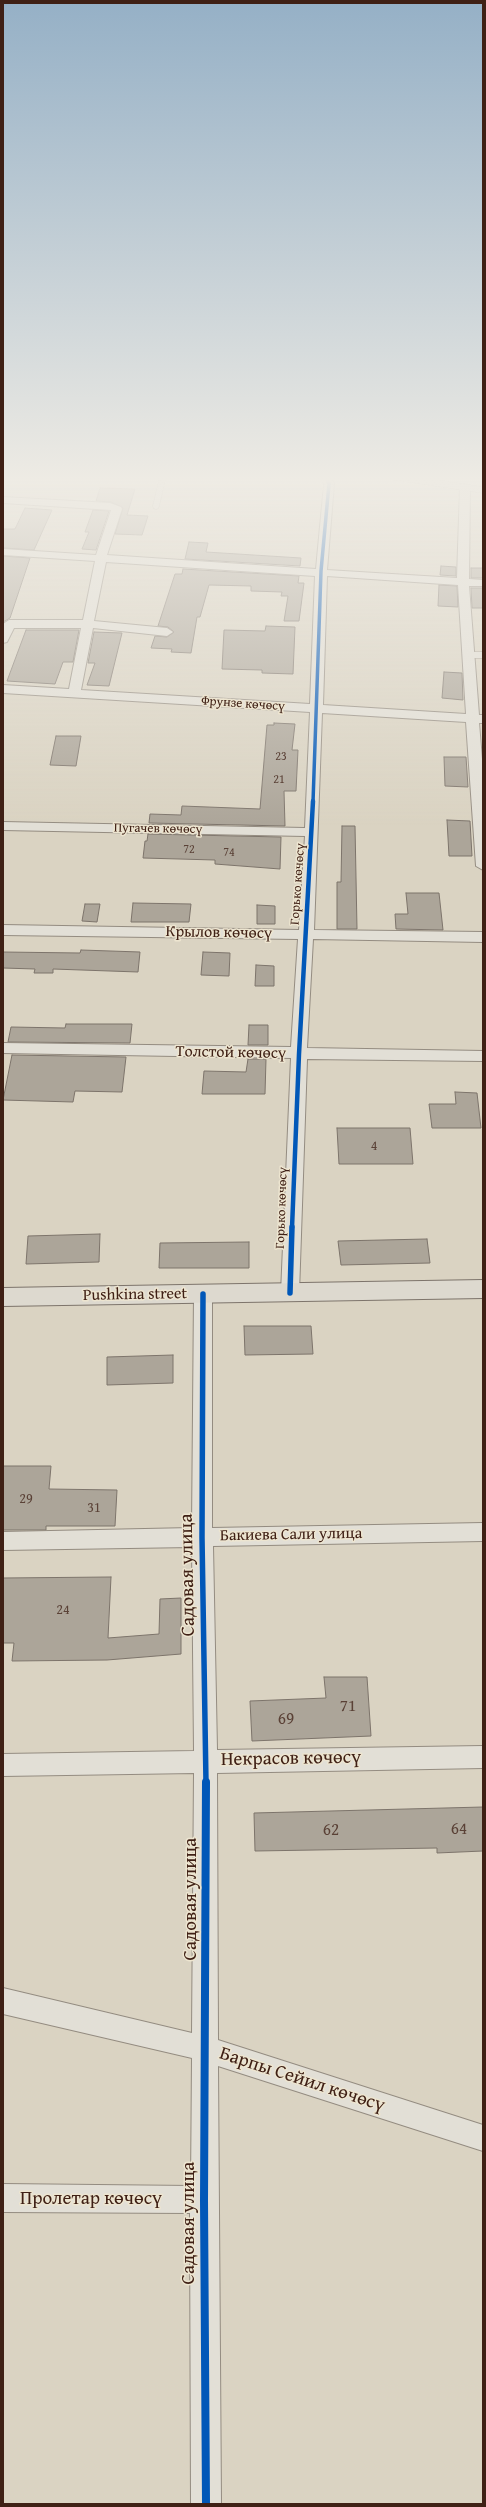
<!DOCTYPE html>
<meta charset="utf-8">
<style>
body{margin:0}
#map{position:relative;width:486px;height:2507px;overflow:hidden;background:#dad3c2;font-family:"Gentium Book Plus",serif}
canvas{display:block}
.frame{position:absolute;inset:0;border:4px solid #3f2015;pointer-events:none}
</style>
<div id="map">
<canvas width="486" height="2507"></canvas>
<div class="frame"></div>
</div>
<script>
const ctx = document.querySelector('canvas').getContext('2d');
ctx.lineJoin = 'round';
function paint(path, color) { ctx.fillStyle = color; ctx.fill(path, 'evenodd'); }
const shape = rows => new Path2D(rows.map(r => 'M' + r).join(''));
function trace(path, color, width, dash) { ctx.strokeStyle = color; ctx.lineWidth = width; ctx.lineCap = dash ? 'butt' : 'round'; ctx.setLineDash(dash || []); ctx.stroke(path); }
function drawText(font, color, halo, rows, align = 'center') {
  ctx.font = font + ' "Gentium Book Plus",serif'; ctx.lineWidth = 3; ctx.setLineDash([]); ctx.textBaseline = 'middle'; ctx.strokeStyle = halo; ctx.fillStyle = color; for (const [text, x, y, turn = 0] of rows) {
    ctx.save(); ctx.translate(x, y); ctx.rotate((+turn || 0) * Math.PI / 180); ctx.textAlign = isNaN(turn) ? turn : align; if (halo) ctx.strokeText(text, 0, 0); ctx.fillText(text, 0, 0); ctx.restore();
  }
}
const building = shape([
 [100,488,135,489,127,515,148,516,142,535,115,534,123,508,111,502,96,501,100,488],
 [25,508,52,510,34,550,3,548,3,529,15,529,25,508],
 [93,510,109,511,96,550,82,549,89,532,85,532,93,510],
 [189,542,208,543,206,552,301,558,300,566,185,559,189,542],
 [3,556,30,558,10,618,3,622,3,556],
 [441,566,456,567,456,576,440,575,441,566],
 [471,568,483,568,483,578,471,578,471,568],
 [183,569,299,576,298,583,304,583,299,621,284,621,288,596,281,596,282,592,251,591,251,586,209,585,200,617,197,617,191,653,171,652,172,649,151,648,155,636,167,637,174,632,168,627,158,626,175,574,182,574,183,569],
 [439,585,457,586,458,607,438,606,439,585],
 [471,588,483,588,483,608,472,608,471,588],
 [266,626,295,627,293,674,262,673,262,670,222,669,224,630,265,631,266,626],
 [26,630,79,630,73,662,63,662,55,684,7,681,26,630],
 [94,632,122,633,109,686,87,685,95,663,88,663,94,632],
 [444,672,462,673,463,700,442,698,444,672],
 [274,723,295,724,292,750,298,750,296,791,284,791,285,826,149,823,150,814,181,815,182,806,260,809,267,725,274,725,274,723],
 [56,736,81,736,76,766,50,765,56,736],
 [444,757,466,757,468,787,445,786,444,757],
 [447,820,470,821,472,856,449,856,447,820],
 [342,826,355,826,357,929,337,929,337,882,341,882,342,826],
 [148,834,281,837,280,869,215,864,215,860,143,858,145,841,147,841,148,834],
 [406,893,439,893,443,930,396,929,395,914,408,914,406,893],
 [133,903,191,904,189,922,131,922,133,903],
 [85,904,100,904,97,922,82,921,85,904],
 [257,905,275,906,275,924,257,924,257,905],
 [81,950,140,952,138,972,53,969,53,973,34,973,35,969,3,968,3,952,80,953,81,950],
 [203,952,230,953,229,976,201,975,203,952],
 [256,965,274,966,274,986,255,986,256,965],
 [66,1024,132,1024,130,1043,8,1042,11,1027,65,1028,66,1024],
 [249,1025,268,1025,268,1045,248,1045,249,1025],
 [12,1055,126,1057,122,1092,75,1091,73,1102,3,1100,12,1055],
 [248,1059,266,1059,265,1094,202,1094,204,1071,246,1072,248,1059],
 [455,1092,477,1093,481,1128,432,1128,429,1104,456,1104,455,1092],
 [337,1128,410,1128,413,1164,339,1164,337,1128],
 [100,1234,99,1262,26,1264,28,1236,100,1234],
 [427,1239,430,1263,341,1265,338,1241,427,1239],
 [249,1242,249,1268,159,1268,160,1243,249,1242],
 [244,1326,311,1326,313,1354,245,1355,244,1326],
 [173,1355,173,1383,107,1385,107,1357,173,1355],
 [3,1466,51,1466,49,1489,117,1490,115,1526,46,1526,46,1530,3,1530,3,1466],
 [111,1577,108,1638,159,1634,160,1599,181,1598,181,1654,107,1660,12,1661,14,1643,3,1643,3,1578,111,1577],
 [324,1677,367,1677,371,1736,252,1741,250,1701,326,1698,324,1677],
 [483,1807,483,1851,437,1853,437,1848,255,1851,254,1813,483,1807]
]);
const lane = shape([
 [389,476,483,490],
 [156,506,163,476],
 [468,655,483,655]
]);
const street = shape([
 [320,476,330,476,334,484,327,570,457,578,460,487,465,484,470,487,469,579,483,580,483,586,469,586,479,715,483,715,483,723,479,723,483,771,483,870,476,866,466,722,322,713,314,930,483,932,483,942,313,939,307,1048,483,1051,483,1061,307,1059,299,1293,297,1298,290,1300,283,1298,281,1293,291,1058,3,1053,3,1043,291,1047,298,939,3,935,3,925,299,930,305,836,3,830,3,822,305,828,310,712,3,693,3,685,69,689,81,628,14,628,7,642,3,643,3,624,9,620,83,620,95,561,3,555,3,549,96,555,111,510,3,503,3,497,110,503,121,507,122,509,107,555,316,569,324,484,320,476],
 [106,562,315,576,310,704,81,690,93,628,167,636,173,632,167,628,94,621,106,562],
 [327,576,458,585,466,714,323,705,327,576],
 [203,1287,210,1289,212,1294,212,1528,483,1523,483,1541,213,1546,217,1750,483,1746,483,1768,217,1773,218,2040,483,2125,483,2151,218,2066,221,2504,191,2504,190,2213,3,2212,3,2184,191,2186,192,2058,3,2014,3,1988,192,2033,194,1773,3,1776,3,1754,194,1751,192,1547,3,1550,3,1532,192,1528,194,1294,196,1289,203,1287]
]);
const highway = shape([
 [483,1280,483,1298,3,1306,3,1288,483,1280]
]);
const cyclewayFar3 = shape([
 [313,802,321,571,329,484,325,476]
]);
const cyclewayFar2 = shape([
 [292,1228,299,1054,313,801]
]);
const cyclewayFar1 = shape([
 [290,1293,292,1227],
 [203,1294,202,1537,206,1783]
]);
const cycleway = shape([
 [206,1782,204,2200,206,2504]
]);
const farNumbernames = [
 ["23",281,757],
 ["21",279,780],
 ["72",189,850],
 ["74",229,853]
];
const farStreetnames = [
 ["Фрунзе көчөсү",243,704,4],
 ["Пугачев көчөсү",158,829,1],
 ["Горько көчөсү",298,884,-86],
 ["Горько көчөсү",282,1208,-88]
];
const numberNames = [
 ["4",374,1146],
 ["29",26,1499],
 ["31",94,1508],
 ["24",63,1610]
];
const streetNames = [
 ["Крылов көчөсү",219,933,1],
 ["Толстой көчөсү",231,1053,1],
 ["Pushkina street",135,1295,-1],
 ["Бакиева Сали улица",291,1535,-1]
];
const nearNumbernames = [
 ["71",348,1707],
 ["69",286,1720],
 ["64",459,1830],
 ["62",331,1831]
];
const nearStreetnames = [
 ["Садовая улица",188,1575,-91],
 ["Некрасов көчөсү",291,1759,-1],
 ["Садовая улица",191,1899,-90],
 ["Барпы Сейил көчөсү",302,2080,18],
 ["Пролетар көчөсү",91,2199],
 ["Садовая улица",189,2223,-90]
];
paint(building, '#aca599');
trace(building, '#7d746b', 1);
trace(lane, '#948c81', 7);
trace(street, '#948c81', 2);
trace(highway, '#7d746b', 2);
trace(lane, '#e2dfd6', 6);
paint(street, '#e2dfd6');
paint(highway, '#ddd9cf');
trace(cyclewayFar3, '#0057b8', 3.5);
trace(cyclewayFar2, '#0057b8', 4.5);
trace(cyclewayFar1, '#0057b8', 5.5);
trace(cycleway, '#0057b8', 8);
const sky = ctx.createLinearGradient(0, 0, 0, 827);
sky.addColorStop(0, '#95b0c6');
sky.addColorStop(0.58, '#eeebe4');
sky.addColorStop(1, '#eeebe400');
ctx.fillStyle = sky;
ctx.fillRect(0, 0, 486, 827);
drawText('12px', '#5a4136', null, farNumbernames);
drawText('13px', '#3f2015', '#ede5d0', farStreetnames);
drawText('14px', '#5a4136', null, numberNames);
drawText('16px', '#3f2015', '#ede5d0', streetNames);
drawText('17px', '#5a4136', null, nearNumbernames);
drawText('19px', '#3f2015', '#ede5d0', nearStreetnames);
</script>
